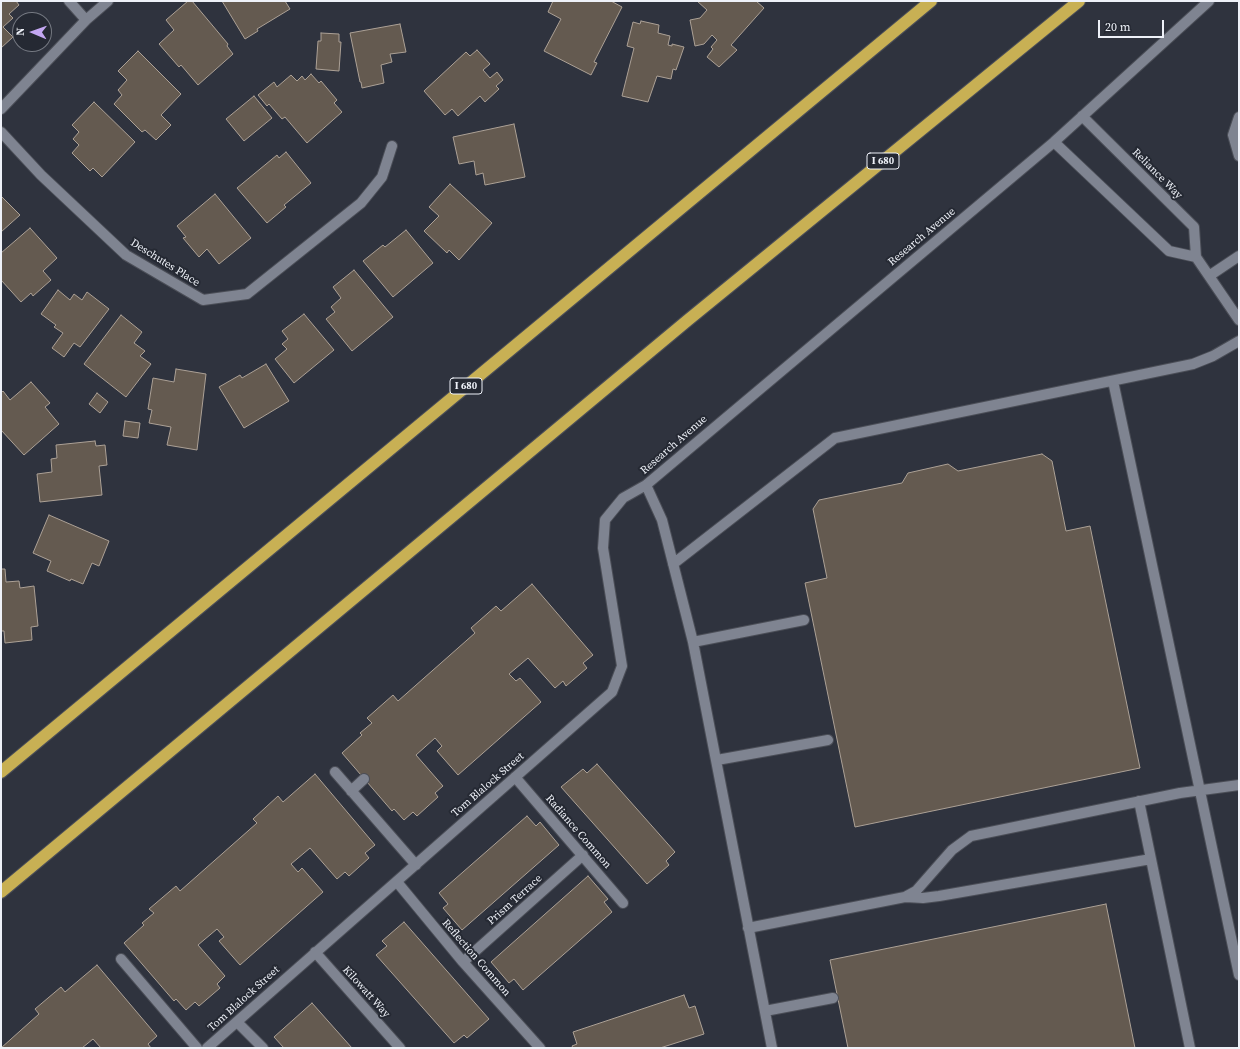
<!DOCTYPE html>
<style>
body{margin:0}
#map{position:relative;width:1240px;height:1049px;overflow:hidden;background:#2f333e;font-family:"Source Serif 4",serif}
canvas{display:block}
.frame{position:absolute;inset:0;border:2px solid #eef1f8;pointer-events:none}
.north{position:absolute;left:12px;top:12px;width:40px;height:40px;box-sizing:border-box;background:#252933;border:1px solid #757982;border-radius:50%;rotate:272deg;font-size:11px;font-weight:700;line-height:16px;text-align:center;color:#eef1f8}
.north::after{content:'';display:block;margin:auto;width:14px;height:18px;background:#c3a7f2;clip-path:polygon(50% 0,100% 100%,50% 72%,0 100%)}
.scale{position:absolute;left:1098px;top:20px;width:66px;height:18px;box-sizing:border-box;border:2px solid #eef1f8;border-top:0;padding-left:5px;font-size:12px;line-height:14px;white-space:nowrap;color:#eef1f8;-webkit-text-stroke:3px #252933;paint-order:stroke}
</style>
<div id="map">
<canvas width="1240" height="1049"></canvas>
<div class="frame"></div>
<div class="north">N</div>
<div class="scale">20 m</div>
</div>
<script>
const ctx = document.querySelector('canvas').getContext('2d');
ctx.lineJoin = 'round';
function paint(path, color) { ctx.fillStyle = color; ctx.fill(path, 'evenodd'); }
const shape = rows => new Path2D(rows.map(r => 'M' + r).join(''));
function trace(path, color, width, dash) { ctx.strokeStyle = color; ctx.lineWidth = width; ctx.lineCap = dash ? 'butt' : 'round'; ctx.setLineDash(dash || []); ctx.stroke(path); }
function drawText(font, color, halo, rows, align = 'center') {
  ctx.font = font + ' "Source Serif 4",serif'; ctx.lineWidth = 4; ctx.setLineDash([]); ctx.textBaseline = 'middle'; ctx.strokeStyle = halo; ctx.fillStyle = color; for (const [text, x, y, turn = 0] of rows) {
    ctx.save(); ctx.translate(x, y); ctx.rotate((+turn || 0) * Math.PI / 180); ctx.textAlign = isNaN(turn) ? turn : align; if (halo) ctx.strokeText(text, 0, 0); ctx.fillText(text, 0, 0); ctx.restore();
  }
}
const building = shape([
 [1,1,16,1,19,5,9,14,13,18,3,27,13,37,1,48,1,1],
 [188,1,192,1,228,44,227,46,233,54,198,85,181,65,179,67,159,44,174,30,166,20,188,1],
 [222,1,285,1,290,9,257,29,258,31,245,39,222,1],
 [553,1,611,1,622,7,594,62,597,63,591,75,544,51,561,19,548,12,553,1],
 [697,1,756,1,764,8,731,45,737,50,719,67,707,57,713,49,711,47,717,40,712,35,704,44,695,46,690,20,700,18,707,10,697,1],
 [641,21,659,25,658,33,670,36,668,45,672,46,672,44,684,47,676,70,673,69,671,79,657,76,648,102,622,96,634,48,627,46,633,22,640,24,641,21],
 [400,24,406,52,390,54,392,62,381,65,384,83,362,88,361,82,360,82,350,33,400,24],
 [321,33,339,34,339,42,341,42,339,71,316,69,318,41,321,41,321,33],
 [477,50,490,64,483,70,490,78,497,72,503,80,496,86,499,89,485,102,480,96,458,116,452,109,445,115,424,91,466,52,470,56,477,50],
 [138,51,181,94,161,115,171,125,156,140,145,130,142,132,114,104,122,95,118,90,127,80,118,71,138,51],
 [311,74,319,83,321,81,337,100,334,103,342,112,307,143,285,117,282,119,269,104,267,106,258,95,274,82,277,87,291,75,297,81,302,76,305,80,311,74],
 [254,96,272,118,244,141,226,119,254,96],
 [94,102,135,142,102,177,93,168,90,171,72,153,79,145,73,139,79,132,72,125,94,102],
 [514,124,525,177,485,185,483,173,476,175,474,161,459,164,453,137,514,124],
 [286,152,311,183,284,205,286,207,267,223,237,188,277,155,279,158,286,152],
 [450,184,492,223,459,260,449,250,447,253,424,231,439,216,429,207,450,184],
 [215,194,251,238,219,264,207,249,199,257,183,238,186,237,177,226,215,194],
 [1,196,20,215,1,232,1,196],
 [30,228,57,258,43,271,51,280,33,296,31,293,21,302,1,280,1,253,30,228],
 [406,230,433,263,393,297,363,261,383,245,385,247,406,230],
 [354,270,393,317,352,351,326,319,335,312,331,307,341,298,333,287,354,270],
 [58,290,70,300,74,294,82,300,87,292,109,309,80,347,74,343,64,357,52,348,63,333,54,327,56,325,41,314,58,290],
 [304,314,334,350,294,383,275,359,287,349,282,344,288,339,282,331,304,314],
 [121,315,142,332,134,343,145,351,140,356,151,364,126,397,84,364,121,315],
 [266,364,289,401,244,428,219,387,240,375,242,378,266,364],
 [176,369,206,374,197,450,167,445,171,427,149,423,152,410,148,409,153,378,174,382,176,369],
 [31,382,50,403,45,407,59,424,24,455,1,430,1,393,3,391,10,400,31,382],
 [97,393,108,402,100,413,89,404,97,393],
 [125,421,140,423,138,438,123,436,125,421],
 [95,441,96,446,105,445,107,465,99,466,102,495,40,502,37,474,52,472,51,459,57,458,56,445,95,441],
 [1042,454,1052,461,1066,531,1090,526,1140,768,855,827,805,583,827,578,813,509,819,500,902,483,908,473,948,464,958,471,1042,454],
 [49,515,109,541,99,566,92,563,83,584,71,579,70,581,47,571,51,561,33,553,49,515],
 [1,569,5,569,6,582,19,581,20,588,34,586,38,626,31,627,32,640,5,643,4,631,1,631,1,569],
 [532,584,593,655,583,663,587,668,566,686,563,681,555,688,528,658,509,674,516,681,520,678,541,702,458,775,437,751,442,746,435,738,416,755,443,786,435,793,438,797,417,816,413,812,404,820,394,809,392,811,342,753,362,735,360,733,372,723,367,718,393,695,398,701,475,633,471,628,496,606,501,611,532,584],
 [597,764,675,852,666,861,669,865,647,884,561,787,583,769,587,773,597,764],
 [315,774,375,845,365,853,369,858,349,876,345,872,337,879,310,848,291,864,298,872,302,868,323,892,240,965,219,941,224,937,217,929,198,945,225,976,217,984,220,988,199,1006,195,1002,186,1010,176,999,174,1001,124,943,144,925,142,923,154,913,149,909,176,886,180,891,257,823,253,819,278,796,283,802,315,774],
 [527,816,536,826,540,822,559,845,462,930,443,908,448,904,439,893,527,816],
 [588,876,608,899,604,902,612,912,523,990,514,979,509,983,491,962,588,876],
 [1106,904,1135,1048,848,1048,830,960,1106,904],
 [404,922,489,1019,467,1038,464,1035,454,1043,376,955,387,946,382,941,404,922],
 [97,965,157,1036,148,1044,151,1048,101,1048,93,1039,82,1048,1,1048,39,1014,35,1009,61,987,65,992,97,965],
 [684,995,689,1008,695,1006,704,1034,660,1048,573,1048,572,1046,577,1044,573,1032,684,995],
 [312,1003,352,1048,284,1048,274,1037,312,1003]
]);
const minor = shape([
 [69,1,86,20],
 [1,109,86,20,108,1],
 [1082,116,1194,227,1196,257,1239,320],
 [1239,117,1233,135,1239,156],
 [1,132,41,175,126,255,203,300,247,294,361,203,382,177,392,146],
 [1054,142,1169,251,1196,257],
 [1209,276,1239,256],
 [1113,381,1239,975],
 [646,485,662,520,693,642,772,1048],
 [673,564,835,438,1193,364,1213,356,1239,341],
 [693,642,804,620],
 [717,760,828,740],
 [335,772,416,865],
 [515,777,623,903],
 [351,791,364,779],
 [1139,801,1190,1048],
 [397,882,463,962,540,1048],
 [906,897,923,898,939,896,1151,859],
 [748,928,905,897,916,891,952,850,971,836,1180,793,1239,785],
 [315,952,400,1048],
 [121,959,197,1048],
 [463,962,583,855],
 [765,1011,833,998],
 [237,1022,263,1048],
 [207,1048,612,692,622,666,603,548,605,520,623,498,646,485,1054,142,1209,1]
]);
const highway = shape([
 [1,772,931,1],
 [1,892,688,320,1079,1]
]);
const shields = [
 [883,161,32],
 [466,386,32]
];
const shieldNames = [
 ["I 680",883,161],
 ["I 680",466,386]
];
const streetNames = [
 ["Reliance Way",1157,174,45],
 ["Research Avenue",922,237,-40],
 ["Deschutes Place",165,263,32],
 ["Research Avenue",674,445,-41],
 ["Tom Blalock Street",488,785,-41],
 ["Radiance Common",578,832,49],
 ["Prism Terrace",515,900,-42],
 ["Reflection Common",476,958,49],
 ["Kilowatt Way",366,992,48],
 ["Tom Blalock Street",244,999,-42]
];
paint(building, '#645a50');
trace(building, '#aca196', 1);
trace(minor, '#4b4e57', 12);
trace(highway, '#4b4e57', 14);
trace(minor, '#7f8491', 10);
trace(highway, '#c8b054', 12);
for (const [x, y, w] of shields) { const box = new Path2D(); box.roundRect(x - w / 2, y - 8, w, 16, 3); ctx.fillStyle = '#252933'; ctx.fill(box); trace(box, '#eef1f8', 1); }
drawText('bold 10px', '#eef1f8', null, shieldNames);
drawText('11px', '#eef1f8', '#252933', streetNames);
</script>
